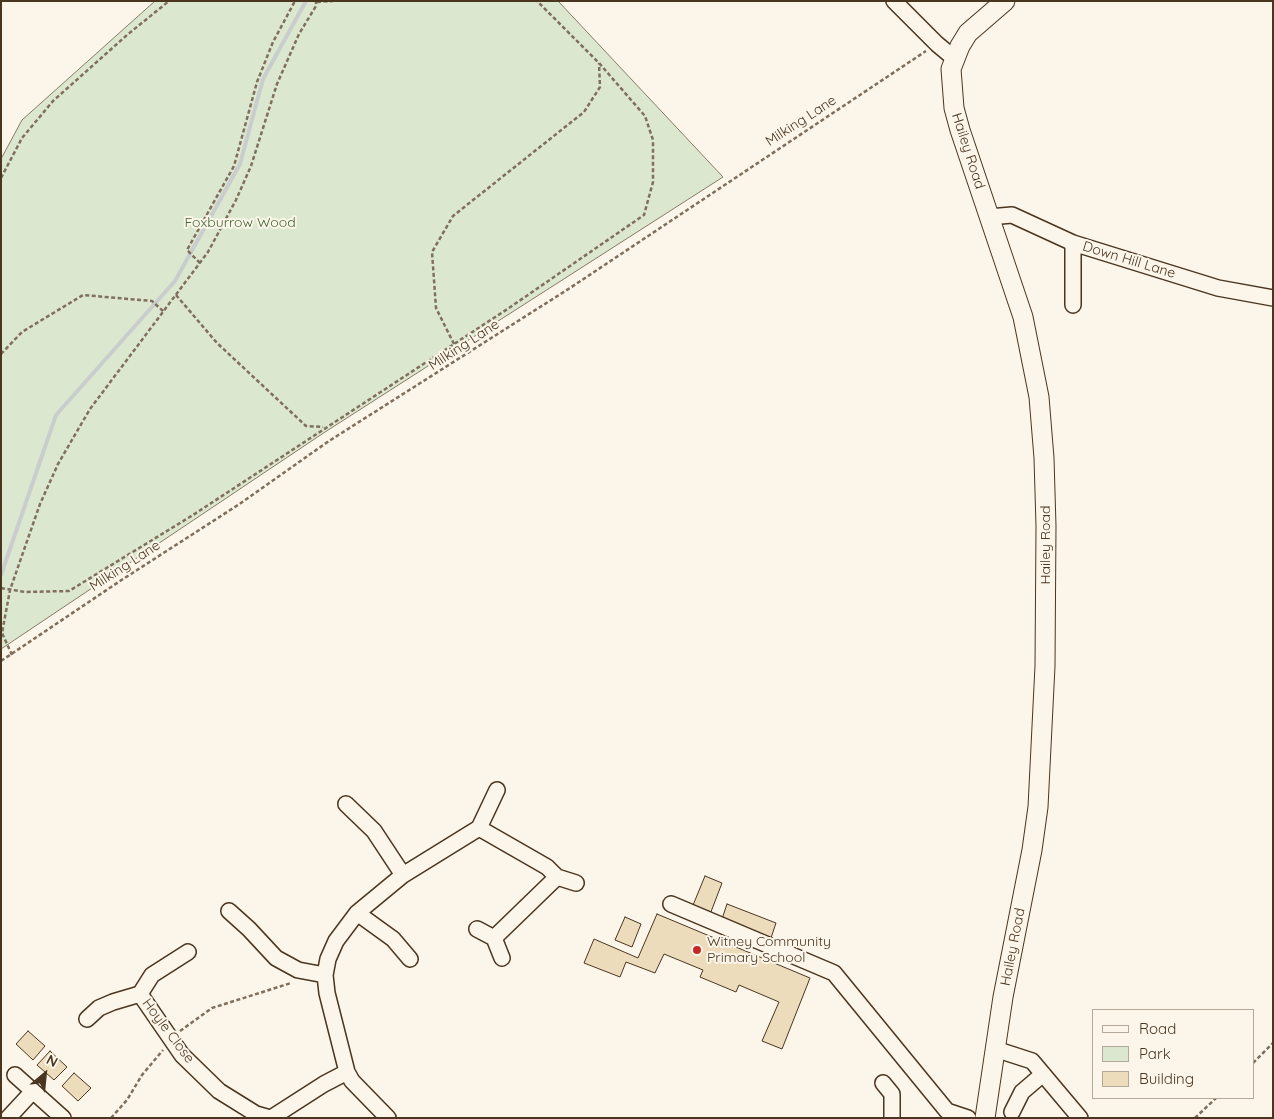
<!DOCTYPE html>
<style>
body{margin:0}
#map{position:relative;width:1274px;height:1119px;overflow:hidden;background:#fbf6e9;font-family:Quicksand,sans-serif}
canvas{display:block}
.frame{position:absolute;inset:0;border:2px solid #4a3520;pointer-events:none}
.legend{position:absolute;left:1092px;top:1009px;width:162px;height:90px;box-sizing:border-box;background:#fbf6e9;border:1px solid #b4a999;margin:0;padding:6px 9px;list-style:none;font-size:15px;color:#4a3520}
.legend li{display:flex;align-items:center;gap:10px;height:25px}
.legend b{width:25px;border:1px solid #b4a999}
.north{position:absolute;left:20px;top:1049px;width:50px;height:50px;-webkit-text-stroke:4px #fbf6e9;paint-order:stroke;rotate:28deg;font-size:14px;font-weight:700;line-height:20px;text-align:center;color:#4a3520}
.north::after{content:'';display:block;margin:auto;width:18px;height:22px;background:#4a3520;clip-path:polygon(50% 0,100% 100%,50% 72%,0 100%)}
</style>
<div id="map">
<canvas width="1274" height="1119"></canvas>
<div class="frame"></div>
<ul class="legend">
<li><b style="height:6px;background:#fbf6e9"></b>Road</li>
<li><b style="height:14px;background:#dce7d0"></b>Park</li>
<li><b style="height:14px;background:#ecdcbc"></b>Building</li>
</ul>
<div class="north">N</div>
</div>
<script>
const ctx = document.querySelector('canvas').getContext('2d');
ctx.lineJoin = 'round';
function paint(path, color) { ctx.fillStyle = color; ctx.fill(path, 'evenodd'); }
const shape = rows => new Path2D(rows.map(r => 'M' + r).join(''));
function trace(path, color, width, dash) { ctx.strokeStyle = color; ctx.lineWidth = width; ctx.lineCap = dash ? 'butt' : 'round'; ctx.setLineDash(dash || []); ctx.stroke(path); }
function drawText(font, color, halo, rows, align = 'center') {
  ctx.font = font + ' Quicksand,sans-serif'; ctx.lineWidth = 4; ctx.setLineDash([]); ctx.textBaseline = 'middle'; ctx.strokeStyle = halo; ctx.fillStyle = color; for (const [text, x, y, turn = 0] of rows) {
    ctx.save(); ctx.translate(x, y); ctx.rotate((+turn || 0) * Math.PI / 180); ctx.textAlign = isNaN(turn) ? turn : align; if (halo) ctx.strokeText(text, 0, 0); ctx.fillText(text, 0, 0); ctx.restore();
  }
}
const green = shape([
 [155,1,558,1,723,177,325,432,1,649,1,159,22,120,155,1]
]);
const stream = shape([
 [1,575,56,415,175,281,240,164,263,79,306,1]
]);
const building = shape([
 [705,876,722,883,709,917,691,910,705,876],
 [727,904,776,923,771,938,722,919,727,904],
 [657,914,810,978,782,1049,762,1041,779,1002,739,985,736,992,700,977,703,970,664,954,655,973,626,962,620,977,584,963,594,939,638,958,657,914],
 [625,917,641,924,632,947,615,940,625,917],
 [28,1031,45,1046,33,1060,16,1044,28,1031],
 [50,1051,67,1067,54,1080,37,1065,50,1051],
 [74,1073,91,1088,78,1101,62,1086,74,1073]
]);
const path = shape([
 [317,2,333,1],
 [1,178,22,138,53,101,127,35,169,1],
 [200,263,187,250,234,166,257,82,273,42,295,1],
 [176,295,217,343,306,426,323,427],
 [454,344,436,308,432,252,453,216,584,112,600,87,599,63],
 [1,354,22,332,83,295,152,301,164,312],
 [1,588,25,592,69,591,193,515,509,308,644,215,653,182,653,140,645,116,599,63,537,1],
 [12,655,2,633,10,590,40,504,58,464,90,409,208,252,236,200,251,166,277,84,299,34,316,6,316,1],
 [1,661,120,581,238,505,329,441,570,288,926,51],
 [180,1031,212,1008,291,983],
 [1253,1063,1273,1043],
 [111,1118,127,1100,142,1075,163,1050],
 [1195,1118,1216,1098]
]);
const minor = shape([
 [894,1,937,44,955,59],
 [989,217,1012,215,1073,243,1218,288,1273,298],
 [1073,243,1073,305],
 [346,804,374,831,403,875],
 [479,828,547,867,557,877,494,938],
 [557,877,576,883],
 [671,904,834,973,947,1111,968,1118],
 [229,911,249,929,276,958,298,970,325,975],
 [357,913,393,939,410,959],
 [477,929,494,938,502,958],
 [140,994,152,975,188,952],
 [87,1019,99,1008,113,1002,140,994,182,1055,219,1091,256,1114,270,1118],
 [995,1049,1032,1061,1080,1118],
 [15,1075,63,1118],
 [883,1083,892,1094,892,1118],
 [1012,1112,1022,1092,1043,1074],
 [8,1118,33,1091],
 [271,1118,324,1084,347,1072],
 [388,1118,352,1081,347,1072,327,993,325,975,328,959,336,941,357,913,403,875,479,828,497,790]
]);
const major = shape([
 [985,1118,1003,997,1032,850,1038,807,1045,666,1046,526,1044,458,1039,397,1023,317,960,130,954,108,951,69,960,46,968,33,1005,1]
]);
const markers = [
 [697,950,5,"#c62828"]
];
const streetNames = [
 ["Milking Lane",801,121,-33],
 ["Hailey Road",968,151,72],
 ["Down Hill Lane",1129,260,17],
 ["Milking Lane",464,345,-33],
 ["Hailey Road",1046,545,-90],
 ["Milking Lane",125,566,-33],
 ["Hailey Road",1013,947,-79],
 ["Hoyle Close",168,1031,53]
];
const parkNames = [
 ["Foxburrow Wood",240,223]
];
const poiNames = [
 ["Witney Community",707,942],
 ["Primary School",707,958]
];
paint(green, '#dce7d0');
trace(green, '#887966', 1);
trace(stream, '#c9cecd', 4);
paint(building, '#ecdcbc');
trace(building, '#4a3520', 1);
trace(minor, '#4a3520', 18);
trace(major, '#4a3520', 21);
trace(path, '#7f6f5c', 2.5, [4, 2.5]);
trace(minor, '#fbf6e9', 15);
trace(major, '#fbf6e9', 19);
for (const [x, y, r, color] of markers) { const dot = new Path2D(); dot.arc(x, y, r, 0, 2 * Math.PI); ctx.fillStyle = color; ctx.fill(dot); trace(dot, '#fbf6e9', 2); }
drawText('14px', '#4a3520', '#fbf6e9', streetNames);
drawText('14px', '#436837', '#fbf6e9', parkNames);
drawText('14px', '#4a3520', '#fbf6e9', poiNames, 'left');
</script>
